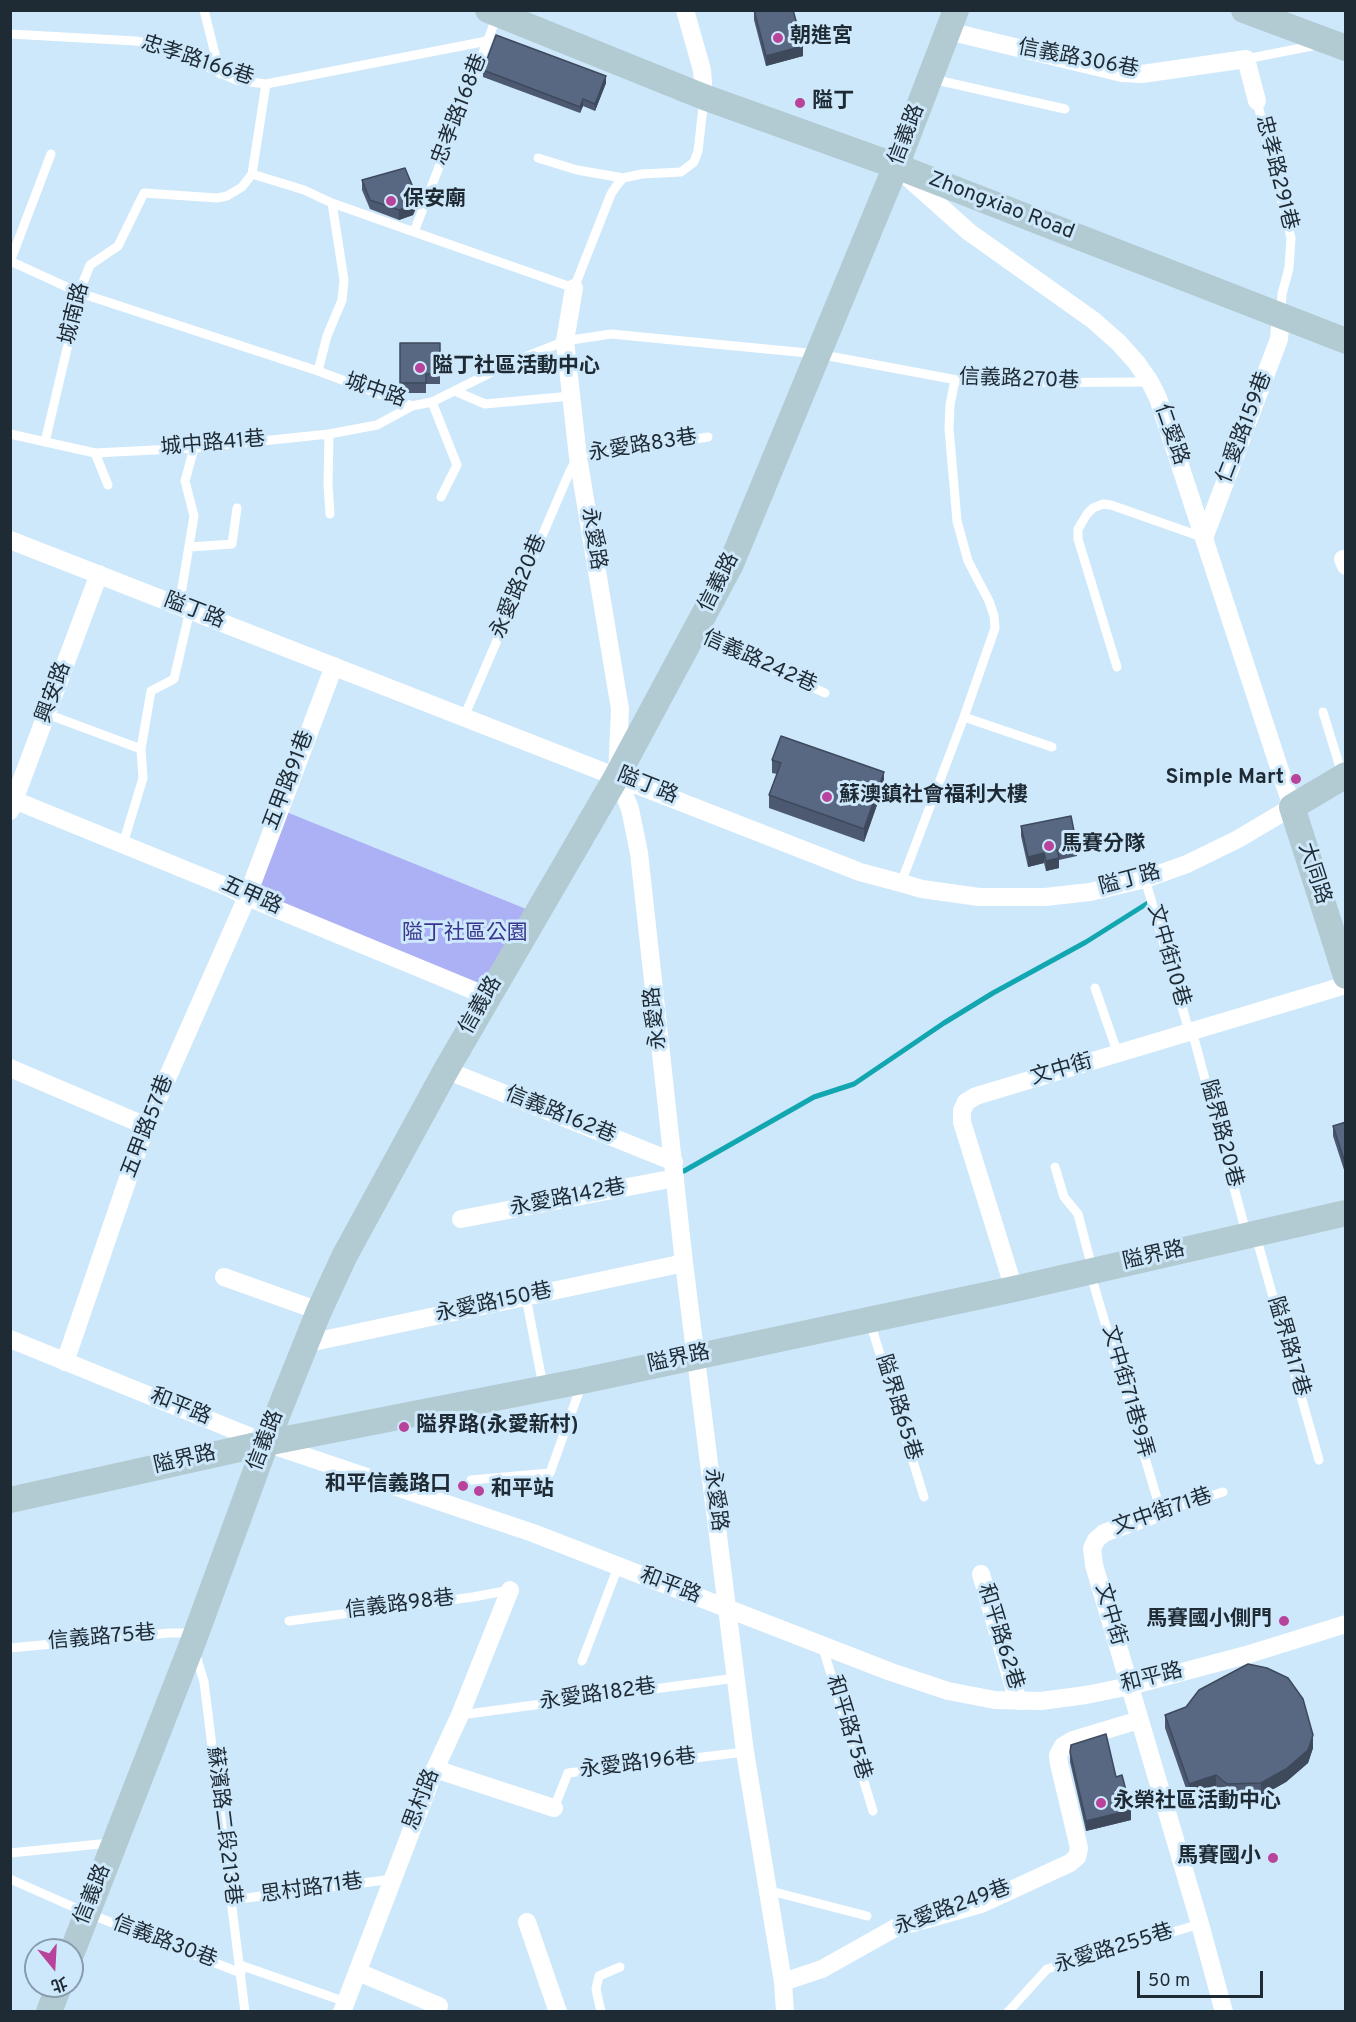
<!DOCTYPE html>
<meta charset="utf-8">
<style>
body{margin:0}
#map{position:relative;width:1356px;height:2022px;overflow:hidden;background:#cee8fb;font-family:Overpass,"Noto Sans TC",sans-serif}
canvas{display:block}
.frame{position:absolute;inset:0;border:12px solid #1e2a34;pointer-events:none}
.north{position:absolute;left:24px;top:1938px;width:60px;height:60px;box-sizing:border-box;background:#cee8fb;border:2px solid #889cab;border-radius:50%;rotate:162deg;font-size:16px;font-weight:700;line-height:24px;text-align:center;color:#1e2a34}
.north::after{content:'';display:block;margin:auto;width:21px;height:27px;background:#b8439a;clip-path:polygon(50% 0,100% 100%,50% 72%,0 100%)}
.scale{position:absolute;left:1137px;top:1971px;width:126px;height:27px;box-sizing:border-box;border:3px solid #1e2a34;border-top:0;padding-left:8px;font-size:18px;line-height:21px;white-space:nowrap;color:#1e2a34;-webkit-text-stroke:4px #cee8fb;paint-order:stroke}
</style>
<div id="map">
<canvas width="1356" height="2022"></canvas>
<div class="frame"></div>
<div class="north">北</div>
<div class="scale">50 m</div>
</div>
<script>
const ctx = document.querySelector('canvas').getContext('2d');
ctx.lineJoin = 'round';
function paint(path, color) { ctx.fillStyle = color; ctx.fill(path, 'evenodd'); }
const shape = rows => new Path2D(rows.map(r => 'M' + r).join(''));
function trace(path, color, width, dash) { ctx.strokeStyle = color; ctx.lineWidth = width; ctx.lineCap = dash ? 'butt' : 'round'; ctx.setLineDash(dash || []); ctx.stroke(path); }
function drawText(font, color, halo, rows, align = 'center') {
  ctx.font = font + ' Overpass,"Noto Sans TC",sans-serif'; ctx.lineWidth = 6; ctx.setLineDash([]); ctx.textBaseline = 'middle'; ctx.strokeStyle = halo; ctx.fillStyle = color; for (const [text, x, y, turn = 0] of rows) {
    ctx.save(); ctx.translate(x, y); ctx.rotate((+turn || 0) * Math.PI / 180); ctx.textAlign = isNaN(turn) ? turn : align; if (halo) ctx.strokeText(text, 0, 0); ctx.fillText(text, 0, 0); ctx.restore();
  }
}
const green = shape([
 [279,809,536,913,487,996,247,897]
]);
const stream = shape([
 [684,1171,814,1097,854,1084,944,1023,993,993,1086,942,1151,901]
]);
const lane = shape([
 [204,10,220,74],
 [10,34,136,41,160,46,236,80,266,84,487,41],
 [1246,59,1317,45],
 [932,79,1065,109],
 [1257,101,1291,238,1289,268,1282,294,1281,312],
 [538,158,577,170,623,178],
 [252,174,266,84],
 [414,232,574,288,611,194,617,185,623,178,642,174,681,172,694,162,698,151,704,99],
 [10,261,80,293,318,371,412,406,432,402,510,363,565,341,611,334,818,354,973,383,1150,382],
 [10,262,51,154],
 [318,371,327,336,342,300,344,280,332,203,414,232,497,16],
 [455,391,485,404,571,396],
 [432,402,457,465,441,497],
 [10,434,95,453,194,448,329,434,377,425,412,406],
 [329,434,328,484,330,514],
 [45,442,82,285,90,265,118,246,144,193,217,198,227,196,242,187,252,174,304,190,332,203],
 [95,453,108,485],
 [190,547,232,544,237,508],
 [179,606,194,516,185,481,194,448],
 [696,634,825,693],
 [1117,667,1078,539,1078,529,1087,514,1093,508,1103,504,1111,505,1202,537],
 [1323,712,1342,774],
 [47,714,141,749],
 [464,717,570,471,578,457,708,437],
 [964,717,1052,747],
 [123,844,143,778,141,749,151,691,174,679,190,610],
 [1145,879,1187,1024,1195,1042,1244,1225,1259,1247,1319,1460],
 [901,883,964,717,995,628,994,616,989,601,968,561,957,521,949,428,950,405,955,380],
 [1095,988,1118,1054],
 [1055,1167,1064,1197,1078,1214,1090,1260,1090,1272,1161,1512,1223,1492],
 [526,1297,543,1386],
 [870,1322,924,1497],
 [471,1480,550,1473,581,1386],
 [289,1621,473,1597,510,1590],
 [822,1645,873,1811],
 [10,1648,169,1633,195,1633],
 [195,1652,204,1682,245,2012],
 [582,1661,618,1567],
 [460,1715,736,1678],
 [554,1808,568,1773,745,1752],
 [10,1853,110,1843],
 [10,1879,87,1913,241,1973],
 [767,1890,867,1916],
 [231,1900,393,1879],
 [240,1965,346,2002],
 [601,2012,596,1989,599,1976,620,1967],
 [1008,2012,1047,1969,1200,1924]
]);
const street = shape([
 [685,10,702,70,704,97],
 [948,31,1122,73,1142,74,1246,59,1257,101],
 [574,288,565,341,578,457,620,709,617,776,630,809,639,853,684,1263,745,1752,783,1982,785,2012],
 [1204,538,1279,339,1281,317],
 [10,540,860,872,901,883,922,889,979,897,1045,897,1090,892,1145,879,1187,864,1238,839,1292,807,1158,398,1150,382,1136,362,1118,342,1093,320,969,232,904,174],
 [1343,559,1346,566],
 [14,800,230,888,247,897,487,996],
 [10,811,99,574],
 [10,1068,146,1126],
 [446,1070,674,1162],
 [461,1219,675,1178],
 [224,1277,319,1311],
 [1014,1289,962,1122,962,1111,966,1102,976,1096,1346,985],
 [10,1339,266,1443,533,1533,891,1672,948,1691,995,1700,1041,1701,1086,1695,1130,1686,1246,1655,1346,1624],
 [304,1344,684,1263],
 [65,1362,146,1126,247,897,334,666],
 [1161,1512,1104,1533,1096,1540,1092,1549,1094,1565,1200,1924,1224,2012],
 [981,1574,1018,1701],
 [435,1769,554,1808],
 [527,1922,558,2012],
 [358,1972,439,2006],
 [783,1982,822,1969,895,1928,981,1904,1070,1863,1077,1857,1079,1848,1059,1764,1058,1755,1063,1746,1073,1740,1139,1720],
 [342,2012,435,1769,460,1715,510,1590]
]);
const secondary = shape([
 [488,10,704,97,896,166,1346,341],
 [1244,10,1346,48],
 [1346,775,1292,807,1346,976],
 [10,1500,266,1443,582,1381,1014,1289,1346,1213],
 [72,1952,193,1642,266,1443,319,1311,345,1255,446,1070,617,776,731,564,896,166,956,10],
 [49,2012,59,1986]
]);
const wall = shape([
 [754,10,803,56,766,66,754,20],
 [483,70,606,83,595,111,583,106,580,113,483,77],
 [362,180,417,206,413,215,399,220,370,209,362,190],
 [400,343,440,343,440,384,426,384,426,393,400,393],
 [772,760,884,785,864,842,769,808,769,795,777,774,772,773],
 [1021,826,1077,846,1077,856,1059,860,1059,868,1046,871,1044,863,1028,867,1021,836],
 [1346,1122,1346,1176,1333,1136,1333,1126],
 [1186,1707,1313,1748,1308,1763,1286,1782,1261,1796,1227,1797,1216,1788,1189,1797,1165,1728,1165,1715],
 [1070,1752,1116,1777,1131,1820,1086,1831,1070,1762]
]);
const shadedWall = shape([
 [803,46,803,56,766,66,766,56],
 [606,76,606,83,595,111,595,104],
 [583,99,583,106,580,113,580,107],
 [417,197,417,206,413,215,399,220,399,210],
 [884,772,884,785,864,842,864,829],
 [1044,853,1044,863,1028,867,1028,857],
 [1059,858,1059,868,1046,871,1046,861],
 [1313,1735,1313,1748,1308,1763,1286,1782,1261,1796,1261,1783],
 [1216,1775,1216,1788,1189,1797,1189,1784],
 [1131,1810,1131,1820,1086,1831,1086,1821]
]);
const building = shape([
 [754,10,793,10,803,46,766,56,754,10],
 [496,35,606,76,595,104,583,99,580,107,483,70,496,35],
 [405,168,417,197,413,205,399,210,370,200,362,180,405,168],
 [400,343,440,343,440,374,426,374,426,383,400,383,400,343],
 [781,736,884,772,864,829,769,795,781,763,772,760,781,736],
 [1071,816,1077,846,1057,850,1059,858,1046,861,1044,853,1028,857,1021,826,1071,816],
 [1346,1122,1346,1166,1333,1126,1346,1122],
 [1248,1664,1267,1668,1288,1678,1303,1699,1313,1735,1308,1750,1286,1769,1261,1783,1227,1784,1216,1775,1189,1784,1165,1715,1186,1707,1199,1690,1248,1664],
 [1106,1734,1116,1777,1122,1775,1131,1810,1086,1821,1070,1752,1071,1745,1106,1734]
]);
const markers = [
 [778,38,6,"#b8439a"],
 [800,103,6,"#b8439a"],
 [391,201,6,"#b8439a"],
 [420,368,6,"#b8439a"],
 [1296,779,6,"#b8439a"],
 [827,797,6,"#b8439a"],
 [1049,846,6,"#b8439a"],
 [404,1427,6,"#b8439a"],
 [463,1486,6,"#b8439a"],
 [479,1491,6,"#b8439a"],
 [1284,1621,6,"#b8439a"],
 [1101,1803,6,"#b8439a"],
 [1273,1858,6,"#b8439a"]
];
const poiNames = [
 ["朝進宮",790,38],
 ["隘丁",812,103],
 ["保安廟",403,201],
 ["隘丁社區活動中心",432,368],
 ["Simple Mart",1284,779,"right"],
 ["蘇澳鎮社會福利大樓",839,797],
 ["馬賽分隊",1061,846],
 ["隘界路(永愛新村)",416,1427],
 ["和平信義路口",451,1486,"right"],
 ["和平站",491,1491],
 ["馬賽國小側門",1272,1621,"right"],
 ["永榮社區活動中心",1113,1803],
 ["馬賽國小",1261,1858,"right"]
];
const streetNames = [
 ["信義路306巷",1078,60,11],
 ["忠孝路166巷",197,62,18],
 ["忠孝路168巷",461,110,-69],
 ["信義路",908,135,-69],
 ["忠孝路291巷",1275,173,76],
 ["Zhongxiao Road",1001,207,21],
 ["城南路",76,314,-76],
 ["信義路270巷",1019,381,2],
 ["城中路",375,392,19],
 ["仁愛路159巷",1246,428,-69],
 ["仁愛路",1170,435,71],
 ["城中路41巷",213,445,-5],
 ["永愛路83巷",643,447,-9],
 ["永愛路",592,539,81],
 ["信義路",720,583,-63],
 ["永愛路20巷",520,587,-67],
 ["隘丁路",194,612,21],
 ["信義路242巷",759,663,24],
 ["興安路",55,693,-70],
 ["五甲路91巷",290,781,-69],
 ["隘丁路",647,787,22],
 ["大同路",1313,874,72],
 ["隘丁路",1130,881,-15],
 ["五甲路",251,897,24],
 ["文中街10巷",1167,956,74],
 ["信義路",482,1006,-60],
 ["永愛路",657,1018,-96],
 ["文中街",1062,1071,-16],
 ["信義路162巷",560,1116,22],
 ["五甲路57巷",149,1127,-69],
 ["隘界路20巷",1220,1134,75],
 ["永愛路142巷",568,1199,-11],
 ["隘界路",1154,1257,-13],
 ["永愛路150巷",494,1304,-12],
 ["隘界路17巷",1287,1347,74],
 ["隘界路",679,1360,-12],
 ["文中街71巷9弄",1126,1392,74],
 ["和平路",180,1408,22],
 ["隘界路65巷",897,1408,73],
 ["信義路",267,1441,-69],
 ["隘界路",185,1461,-13],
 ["永愛路",714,1500,83],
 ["文中街71巷",1163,1513,-19],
 ["和平路",670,1587,21],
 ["信義路98巷",400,1606,-7],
 ["文中街",1109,1615,74],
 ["和平路62巷",999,1637,73],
 ["信義路75巷",102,1639,-5],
 ["和平路",1152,1679,-14],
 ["永愛路182巷",598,1696,-8],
 ["和平路75巷",847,1728,73],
 ["永愛路196巷",638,1765,-7],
 ["思村路",423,1800,-69],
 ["蘇濱路二段213巷",222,1826,83],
 ["思村路71巷",312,1890,-8],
 ["信義路",94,1895,-68],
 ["永愛路249巷",953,1909,-20],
 ["信義路30巷",164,1943,21],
 ["永愛路255巷",1114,1950,-17]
];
const parkNames = [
 ["隘丁社區公園",465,935]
];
paint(green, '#acb1f5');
trace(stream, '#12a7b0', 5);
trace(lane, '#fff', 9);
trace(street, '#fff', 18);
trace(secondary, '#b2cad2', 26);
paint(wall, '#4c5971');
paint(shadedWall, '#3e495c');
paint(building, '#586883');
trace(building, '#3e495c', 1.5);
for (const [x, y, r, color] of markers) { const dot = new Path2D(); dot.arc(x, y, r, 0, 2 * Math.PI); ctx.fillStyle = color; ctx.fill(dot); trace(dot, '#cee8fb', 2); }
drawText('bold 21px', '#1e2a34', '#cee8fb', poiNames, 'left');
drawText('21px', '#1e2a34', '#cee8fb', streetNames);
drawText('21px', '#3a348c', '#cee8fb', parkNames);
</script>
